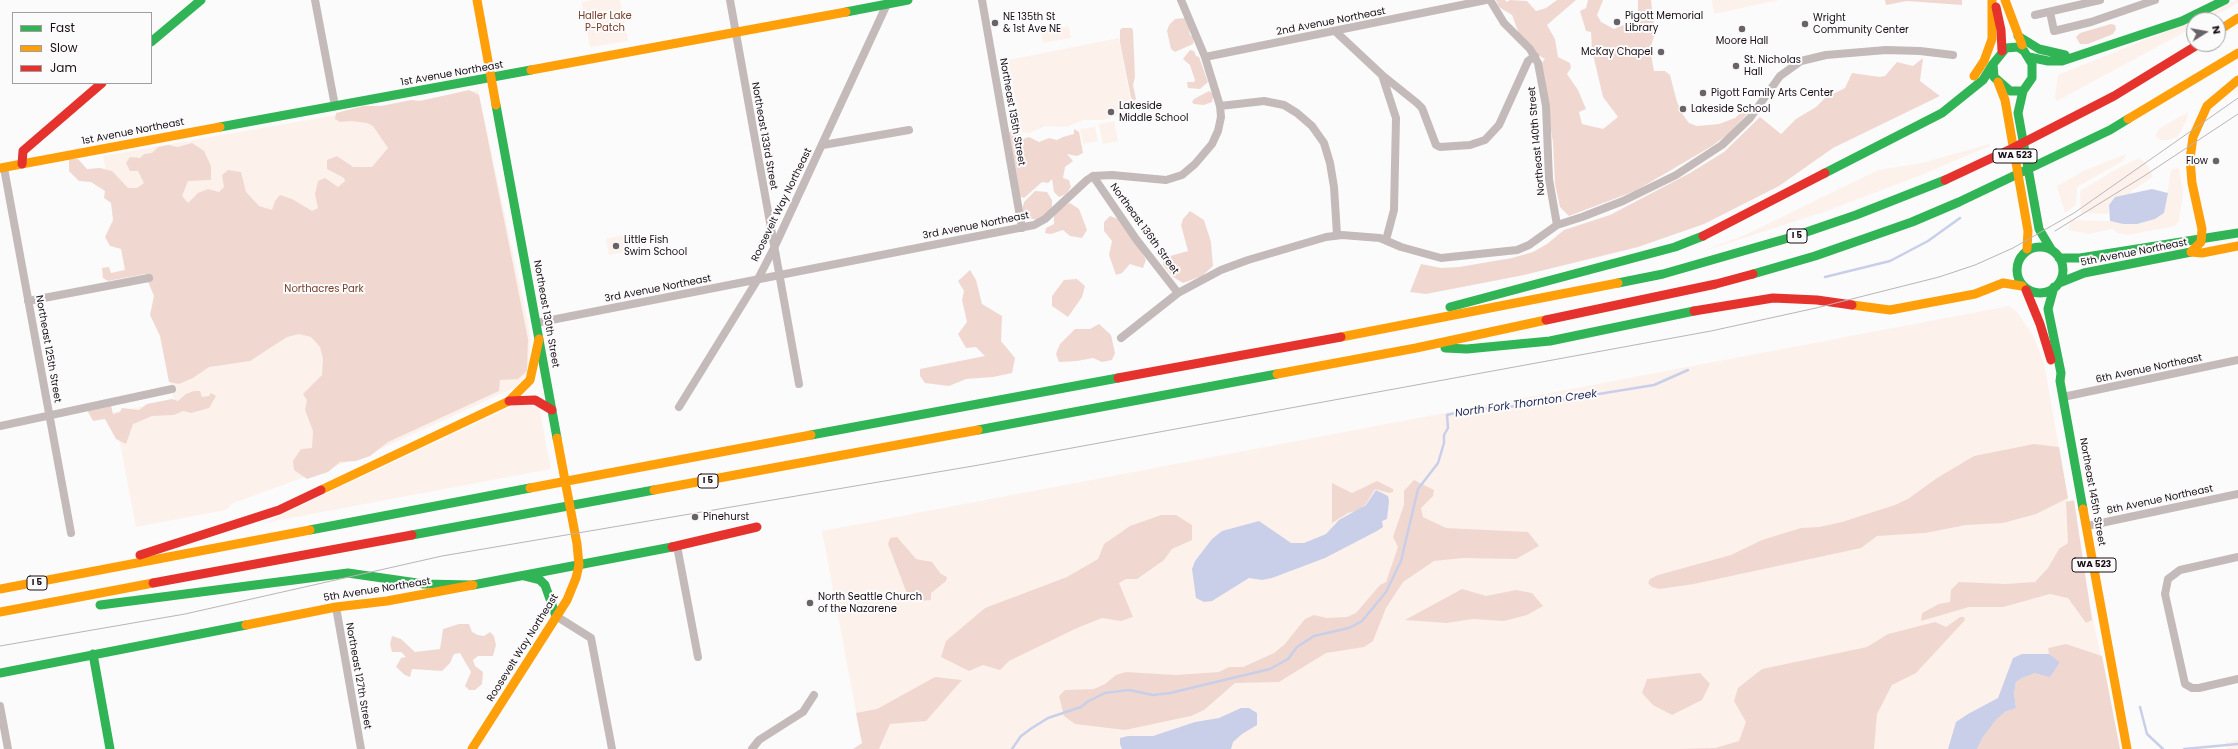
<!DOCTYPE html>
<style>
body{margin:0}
#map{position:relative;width:2238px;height:749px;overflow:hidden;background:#fbfbfb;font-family:Poppins,sans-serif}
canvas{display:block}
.legend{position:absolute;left:12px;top:12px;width:140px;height:72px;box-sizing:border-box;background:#fbfbfb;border:1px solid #a19da0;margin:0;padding:5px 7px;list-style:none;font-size:12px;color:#1a0f17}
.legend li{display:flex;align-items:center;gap:8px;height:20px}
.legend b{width:20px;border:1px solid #a19da0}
.north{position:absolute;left:2186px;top:12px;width:40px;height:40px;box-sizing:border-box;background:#fbfbfb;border:1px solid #a19da0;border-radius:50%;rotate:79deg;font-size:11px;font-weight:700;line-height:16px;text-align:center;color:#1a0f17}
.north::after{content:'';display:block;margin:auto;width:14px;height:18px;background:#696267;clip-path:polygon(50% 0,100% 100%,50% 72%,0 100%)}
</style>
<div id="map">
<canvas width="2238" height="749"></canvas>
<ul class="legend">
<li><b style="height:5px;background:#30b455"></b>Fast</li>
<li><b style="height:5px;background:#ff9f0a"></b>Slow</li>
<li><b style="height:5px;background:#e5322d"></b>Jam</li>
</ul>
<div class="north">N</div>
</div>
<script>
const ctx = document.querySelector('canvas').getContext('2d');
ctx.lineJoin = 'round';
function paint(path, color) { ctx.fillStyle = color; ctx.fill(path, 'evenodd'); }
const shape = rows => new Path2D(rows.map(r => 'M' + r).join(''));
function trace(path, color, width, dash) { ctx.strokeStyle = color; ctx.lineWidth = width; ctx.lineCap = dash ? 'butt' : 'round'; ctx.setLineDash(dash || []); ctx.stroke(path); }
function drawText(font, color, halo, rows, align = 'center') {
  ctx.font = font + ' Poppins,sans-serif'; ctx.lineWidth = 4; ctx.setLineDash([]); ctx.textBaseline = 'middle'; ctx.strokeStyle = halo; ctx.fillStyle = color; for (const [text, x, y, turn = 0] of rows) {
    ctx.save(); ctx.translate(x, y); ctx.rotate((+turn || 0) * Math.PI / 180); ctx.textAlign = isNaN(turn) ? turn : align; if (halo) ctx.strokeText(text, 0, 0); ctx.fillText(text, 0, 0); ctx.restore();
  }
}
const green = shape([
 [592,0,620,0,628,41,590,47,582,2],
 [1712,0,1779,0,1714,14],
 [2236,0,2238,0,2238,3,2207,20,2195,20],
 [2194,20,2194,27,2057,101,2055,97,2058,75],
 [1069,26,1071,38,1043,43,1041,32],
 [1119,38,1131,103,1137,102,1133,109,1103,120,1083,120,1067,127,1046,126,1029,133,1022,132,1008,60],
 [478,90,528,323,530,340,529,371,516,387,374,452,233,503,226,510,136,527,114,412,174,400,150,274,129,278,103,156],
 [2188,112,2187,120,2177,137,2169,140,2160,140,2155,136,2160,128],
 [1114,121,1118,141,1103,144,1099,124],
 [1095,127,1098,141,1083,144,1080,129],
 [1990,144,1990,146,1911,179,1829,210,1698,253,1747,234,1878,170,1922,163],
 [2126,154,2123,161,2077,187,2076,205,2065,213,2057,186,2083,171],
 [2139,158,2147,164,2153,177,2133,190,2130,194,2115,197,2109,205,2108,214,2081,213,2080,191,2113,171],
 [2179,168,2183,194,2179,221,2175,226,2128,235,2117,233,2112,229,2089,234,2068,230,2071,220,2110,221,2123,224,2137,224,2155,219,2164,213,2171,170],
 [623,235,625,252,609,255,606,239],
 [2009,306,2017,312,2033,335,2044,364,2068,498,2120,749,863,749,822,531],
 [517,404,539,407,551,469,264,523],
 [2238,740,2238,749,2227,749,2226,742]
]);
const forest = shape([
 [1496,0,1505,0,1507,2,1510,0,1527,1,1536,11,1546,8,1557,0,1576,0,1547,25,1555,39,1558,57,1570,63,1571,68,1567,74,1578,90,1586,109,1579,112,1582,124,1603,129,1618,117,1603,97,1592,50,1591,32,1586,31,1580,11,1586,8,1588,0,1603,0,1597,15,1601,22,1614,29,1638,19,1638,0,1651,0,1655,33,1650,49,1654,71,1665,71,1670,75,1677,102,1683,115,1689,123,1697,126,1719,124,1735,118,1747,107,1751,110,1728,134,1712,146,1666,173,1635,191,1569,216,1560,207,1555,184,1553,142,1540,65,1545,59,1538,55,1519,34,1512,15,1499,7],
 [1885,0,1962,0,1962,5,1907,1,1886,5],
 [1185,18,1188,22,1190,35,1194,38,1193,44,1175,52,1171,49,1167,31,1169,25,1175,19],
 [2111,24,2115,25,2116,29,2113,34,2088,44,2080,44,2076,37,2080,33],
 [1122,28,1132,28,1133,31,1135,77,1133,85,1136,99,1134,101,1131,98,1120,42,1120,30],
 [1190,50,1194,51,1196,56,1199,57,1208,82,1200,89,1188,88,1187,82,1194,82,1195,80,1190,65,1183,59],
 [1923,58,1920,81,1940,96,1833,148,1779,186,1704,224,1638,247,1524,275,1426,294,1410,292,1421,264,1441,268,1459,267,1512,258,1533,252,1547,244,1564,230,1610,215,1690,173,1724,152,1760,117,1781,134,1796,119,1816,107,1825,98,1845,88,1852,73,1880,77,1885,76,1897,62,1913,66],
 [469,90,479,95,528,339,527,371,518,379,500,380,499,391,388,442,370,456,356,461,340,462,328,472,307,479,294,470,293,461,301,449,312,448,313,431,305,410,307,400,303,394,322,375,323,359,320,347,311,337,299,334,287,337,250,361,209,367,193,378,179,384,169,382,160,336,150,315,154,296,145,274,108,281,103,278,102,268,109,267,111,273,125,270,121,249,110,246,105,237,113,220,111,203,104,198,105,191,91,182,79,181,69,171,69,159,78,159,87,169,100,168,112,171,128,188,137,188,144,183,138,171,130,171,126,163,130,157,140,158,144,154,152,153,158,147,168,145,178,147,192,143,204,151,211,166,211,180,188,181,182,196,188,203,198,193,208,189,219,192,224,187,222,175,228,170,241,172,246,192,259,206,272,210,275,201,280,195,292,199,312,211,318,208,315,194,318,181,325,178,338,187,345,181,344,178,327,169,327,160,337,156,353,167,372,167,388,148,373,126,367,123,351,121,340,122,335,119,336,113,363,106,381,106,411,100,420,101],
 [1209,91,1214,94,1212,102,1204,105,1194,104,1192,102,1194,99],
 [1074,129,1079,132,1083,153,1077,156,1067,154,1073,161,1065,167,1063,178,1069,180,1071,187,1066,194,1059,197,1054,192,1052,179,1048,183,1042,182,1024,198,1018,196,1008,134,1011,131,1016,130,1023,139,1029,137,1039,142,1049,138,1057,140,1063,137,1074,134],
 [1035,191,1047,192,1052,200,1052,210,1039,220,1028,218,1022,211,1024,202],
 [1070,203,1079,209,1087,230,1082,238,1070,236,1063,230,1051,234,1045,233,1046,228,1054,224,1054,216,1060,207],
 [1190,211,1204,220,1211,242,1213,266,1202,276,1183,283,1173,277,1163,265,1163,258,1188,251,1181,225,1183,219],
 [1110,216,1121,220,1132,236,1146,260,1143,268,1130,264,1122,273,1116,275,1109,255,1112,241,1104,231,1104,222],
 [970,270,976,280,982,304,1002,316,1001,341,1015,358,1012,373,993,377,966,379,949,386,925,383,920,376,920,369,985,356,976,347,966,348,958,334,967,322,962,300,964,291,958,281],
 [1077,279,1085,286,1082,297,1068,317,1052,306,1052,296,1064,280],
 [1099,324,1111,335,1115,353,1112,360,1102,362,1093,358,1077,361,1059,362,1056,354,1060,344,1075,329,1090,329],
 [194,391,200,391,202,397,209,396,211,393,216,396,209,408,191,413,183,411,174,415,152,416,133,424,126,444,116,439,105,419,93,421,87,410,111,405,113,414,120,412,122,408,139,410,147,404,172,399,178,401,186,394],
 [2034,444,2059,447,2068,498,2036,514,2003,523,1966,525,1925,533,1877,536,1861,548,1694,584,1659,589,1652,587,1648,583,1650,579,1658,575,1731,555,1762,540,1801,528,1819,527,1842,522,1895,505,1908,499,1937,478,1974,456],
 [1414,480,1434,490,1433,496,1421,508,1423,517,1446,528,1528,532,1539,546,1516,559,1463,558,1434,561,1403,582,1386,608,1373,641,1364,647,1326,653,1279,682,1235,683,1204,710,1191,716,1125,730,1075,724,1064,716,1059,696,1065,690,1094,689,1105,684,1116,675,1126,672,1176,675,1219,672,1229,667,1243,667,1274,653,1285,644,1305,619,1314,615,1327,618,1347,617,1356,613,1380,585,1386,582,1398,547,1393,537,1404,505,1404,491],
 [1377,481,1393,489,1393,492,1389,493,1375,489,1366,504,1357,511,1348,513,1332,523,1332,483,1352,493],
 [2074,500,2092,620,2086,623,2068,598,2050,594,2003,607,1969,607,1921,621,1922,613,1939,604,1950,602,1951,590,1959,582,2005,584,2035,582,2048,568,2059,549,2068,543,2066,502],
 [1161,515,1176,515,1192,525,1192,540,1172,549,1164,560,1137,579,1126,579,1119,583,1133,617,1121,621,1102,618,1077,628,1009,661,1000,670,983,665,969,671,941,657,946,641,985,608,1067,577,1098,559,1104,544,1130,526],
 [897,537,916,559,932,562,941,574,947,577,946,581,931,593,931,600,917,601,906,591,888,544,890,538],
 [1462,589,1486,596,1516,590,1532,593,1543,606,1527,615,1504,621,1473,619,1446,623,1405,620],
 [1960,617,1964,617,1965,620,1916,673,1892,685,1877,714,1874,749,1678,749,1715,748,1739,741,1746,722,1734,701,1738,688,1762,669,1867,647,1888,634,1935,622,1946,627],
 [459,624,469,624,472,632,478,635,484,636,490,632,494,636,496,645,493,656,478,656,473,660,475,666,483,672,482,684,475,690,469,690,465,686,471,672,460,653,454,654,450,663,442,671,412,669,410,677,405,675,396,667,401,658,406,657,401,652,392,652,390,644,392,636,401,639,415,652,440,649,443,629],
 [2066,644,2102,656,2120,749,1977,749,1983,737,1996,720,2005,712,2016,708,2014,693,2016,682,2022,678,2060,662,2049,654,2048,648],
 [1700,673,1710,684,1702,700,1672,715,1653,705,1642,693,1647,679],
 [935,677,962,680,926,721,890,724,879,749,853,749,862,743,856,713,877,709]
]);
const water = shape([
 [2152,189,2168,193,2164,213,2155,219,2137,224,2123,224,2110,221,2109,205,2115,197],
 [1376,490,1388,496,1389,501,1387,519,1382,521,1383,527,1377,531,1325,558,1272,578,1262,580,1249,578,1212,601,1204,602,1196,598,1192,569,1195,561,1212,539,1222,531,1259,521,1291,543,1304,543,1326,534,1339,520,1366,505],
 [2022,654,2049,654,2060,662,2050,677,2035,673,2022,678,2016,682,2014,693,2016,708,2005,712,1996,720,1983,737,1977,749,1948,749,1956,722,1968,714,1998,698,2013,658],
 [1241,708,1249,708,1257,713,1257,725,1242,734,1233,742,1231,749,1122,749,1120,744,1120,738,1128,736,1153,736,1195,722,1219,718]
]);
const stream = shape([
 [1825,277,1890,261,1928,241,1960,218],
 [2140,707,2147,734,2163,749],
 [1012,749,1021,736,1032,728,1048,718,1081,707,1087,702,1105,693,1129,690,1153,695,1170,693,1270,669,1288,659,1297,647,1314,636,1349,628,1362,621,1386,592,1401,561,1418,489,1438,463,1444,443,1444,435,1448,428,1447,415,1468,410,1531,405,1654,385,1688,370],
 [2184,749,2238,744]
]);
const street = shape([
 [315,0,335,106],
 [730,0,799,384],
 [982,0,1022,228],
 [1490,0,1504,23,1530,49,1538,63,1546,106,1549,179,1557,225],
 [2050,12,2054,31,2091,22,2155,0],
 [2035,15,2100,0],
 [1335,31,1382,75,1396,118,1394,210,1386,240],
 [1205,57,1486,0],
 [1382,75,1417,103,1422,108,1436,145,1440,147,1470,145,1485,140,1499,125,1528,61,1535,56],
 [1220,106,1264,101,1284,105,1297,113,1312,126,1324,143,1330,163,1334,187,1337,235],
 [823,145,909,130],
 [4,168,71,533],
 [1093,176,1136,239,1178,293],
 [28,301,149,278],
 [536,323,1034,225,1045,219,1087,180,1093,176,1112,175,1166,180,1182,175,1195,164,1212,144,1218,131,1221,117,1220,106,1205,57,1181,0],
 [1121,338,1178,293,1221,270,1248,260,1326,237,1342,235,1380,238,1401,247,1441,258,1517,250,1529,245,1557,225,1582,217,1623,201,1676,175,1722,145,1750,118,1780,76,1801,61,1826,55,1886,50,1920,51,1953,55],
 [2063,397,2238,360],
 [679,407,758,279,774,248,887,4],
 [0,426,172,389],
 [2087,526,2238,494],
 [677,546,698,657],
 [2238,557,2180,570,2168,579,2165,594,2185,684,2192,688,2199,688,2238,679],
 [336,607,361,749],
 [556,616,591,638,612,749],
 [0,706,8,749],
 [752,749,759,740,803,712,814,695]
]);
const fast = shape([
 [846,12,908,0],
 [2018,36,2039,49,2065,55],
 [151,42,201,0],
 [2029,57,2048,61,2062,61,2182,21,2225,0],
 [2023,91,2010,91,1994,77,1993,64,2006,48,2018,47,2024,51,2032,64,2032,78,2023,91,2018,113,2039,229,2051,249],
 [496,105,557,438],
 [220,127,531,70],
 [1825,173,1942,113,1983,80,1993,64],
 '2017 270a23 23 0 1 1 46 0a23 23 0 1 1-46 0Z',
 [2059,258,2080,258,2238,233],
 [1753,274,1815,256,1912,222,1959,202,2110,130,2128,119],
 [1618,283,1663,274,1792,237,1856,215,1945,180],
 [2059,283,2084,273,2191,252],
 [2054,287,2048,309,2061,373,2060,381,2083,509],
 [1450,307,1675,247,1703,236],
 [1445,348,1467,349,1550,341,1694,311],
 [978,430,1277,374],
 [811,435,1118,378],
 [310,530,530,488],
 [412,535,654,490],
 [524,576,540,580,545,585,556,616],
 [473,585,672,547],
 [100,605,348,573,424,584,472,585],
 [93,654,110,749],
 [0,673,246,625]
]);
const slow = shape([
 [477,0,496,105],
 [2005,0,2022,45],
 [2218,31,2238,18],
 [531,70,846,12],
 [1974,76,1984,61,1992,39,1992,0],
 [1998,82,2005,100,2028,231,2027,249],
 [2128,119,2238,53],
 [0,168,220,127],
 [2191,252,2202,253,2238,246],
 [2191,252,2201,242,2202,229,2192,183,2190,159,2193,137,2207,106,2238,80],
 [1852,305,1890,310,1975,294,2003,283,2022,286],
 [1341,337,1618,283],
 [1277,374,1416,348,1546,320],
 [530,488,811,435],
 [321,490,509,401,530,380,539,339],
 [654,490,978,430],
 [2083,509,2127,749],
 [0,589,310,530],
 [0,612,153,583],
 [246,625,336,607,387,601,473,585],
 [472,749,567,600,576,578,579,565,577,544,557,438]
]);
const jam = shape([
 [1996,7,2001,30,2002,51],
 [22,164,23,151,102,83],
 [1945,180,2011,149,2114,96,2199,44],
 [1703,236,1825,173],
 [2026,290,2040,324,2051,360],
 [1694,311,1773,298,1817,300,1852,305],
 [1546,320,1716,284,1753,274],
 [1118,378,1341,337],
 [509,401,535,400,552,410],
 [672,547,757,527],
 [140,555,279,510,321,490],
 [153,583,412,535]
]);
const tram = shape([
 [2055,231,2144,176,2238,114],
 [0,646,185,614,442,556,979,465,1711,331,1816,308,1939,277,1975,265,2013,248,2074,213,2238,98]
]);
const markers = [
 [1617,22,4,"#696267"],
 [995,23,4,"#696267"],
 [1805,24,4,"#696267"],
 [1742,29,4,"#696267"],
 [1661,52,4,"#696267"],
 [1736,66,4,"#696267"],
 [1703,93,4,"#696267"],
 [1683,109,4,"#696267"],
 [1111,112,4,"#696267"],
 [2216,161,4,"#696267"],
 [616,246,4,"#696267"],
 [695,517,4,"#696267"],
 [810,603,4,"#696267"]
];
const shields = [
 [2015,156,44],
 [1797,236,20],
 [708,481,20],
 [2094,565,44],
 [37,583,20]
];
const shieldNames = [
 ["WA 523",2015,156],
 ["I 5",1797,236],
 ["I 5",708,481],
 ["WA 523",2094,565],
 ["I 5",37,583]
];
const parkNames = [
 ["Haller Lake",605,16],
 ["P-Patch",605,28],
 ["Northacres Park",324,289]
];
const poiNames = [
 ["Pigott Memorial",1625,16],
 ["Library",1625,28],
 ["NE 135th St",1003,17],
 ["& 1st Ave NE",1003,29],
 ["Wright",1813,18],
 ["Community Center",1813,30],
 ["Moore Hall",1742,41,"center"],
 ["McKay Chapel",1653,52,"right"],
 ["St. Nicholas",1744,60],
 ["Hall",1744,72],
 ["Pigott Family Arts Center",1711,93],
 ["Lakeside",1119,106],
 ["Middle School",1119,118],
 ["Lakeside School",1691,109],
 ["Flow",2208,161,"right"],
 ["Little Fish",624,240],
 ["Swim School",624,252],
 ["Pinehurst",703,517],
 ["North Seattle Church",818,597],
 ["of the Nazarene",818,609]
];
const streetNames = [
 ["2nd Avenue Northeast",1331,22,-11],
 ["1st Avenue Northeast",452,74,-10],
 ["Northeast 135th Street",1012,112,80],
 ["1st Avenue Northeast",133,132,-11],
 ["Northeast 133rd Street",764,136,80],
 ["Northeast 140th Street",1537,141,-95],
 ["Roosevelt Way Northeast",782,205,-64],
 ["3rd Avenue Northeast",976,226,-11],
 ["Northeast 136th Street",1144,229,54],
 ["5th Avenue Northeast",2134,253,-11],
 ["3rd Avenue Northeast",658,289,-11],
 ["Northeast 130th Street",546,314,80],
 ["Northeast 125th Street",48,349,80],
 ["6th Avenue Northeast",2149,369,-12],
 ["Northeast 145th Street",2092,492,80],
 ["8th Avenue Northeast",2160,500,-12],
 ["5th Avenue Northeast",377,590,-9],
 ["Roosevelt Way Northeast",523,648,-58],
 ["Northeast 127th Street",358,676,80]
];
const waterNames = [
 ["North Fork Thornton Creek",1526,404,-8]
];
paint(green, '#fdf1ec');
paint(forest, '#f0d8d1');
paint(water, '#c9cfe9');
trace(stream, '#c9cfe9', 2.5);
trace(street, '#c4baba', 8);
trace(fast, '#30b455', 9);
trace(slow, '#ff9f0a', 9);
trace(jam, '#e5322d', 9);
trace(tram, '#bab4b6', 1);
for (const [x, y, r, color] of markers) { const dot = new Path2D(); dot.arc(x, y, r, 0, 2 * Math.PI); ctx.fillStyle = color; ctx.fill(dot); trace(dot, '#fbfbfb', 1.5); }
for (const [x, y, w] of shields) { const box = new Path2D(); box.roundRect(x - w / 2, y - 7, w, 14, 3); ctx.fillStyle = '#fbfbfb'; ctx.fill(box); trace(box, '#1a0f17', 1); }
drawText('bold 9px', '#1a0f17', null, shieldNames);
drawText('10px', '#78402d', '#fbfbfb', parkNames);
drawText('10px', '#1a0f17', '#fbfbfb', poiNames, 'left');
drawText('10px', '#1a0f17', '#fbfbfb', streetNames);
drawText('italic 11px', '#272e5c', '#fbfbfb', waterNames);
</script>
